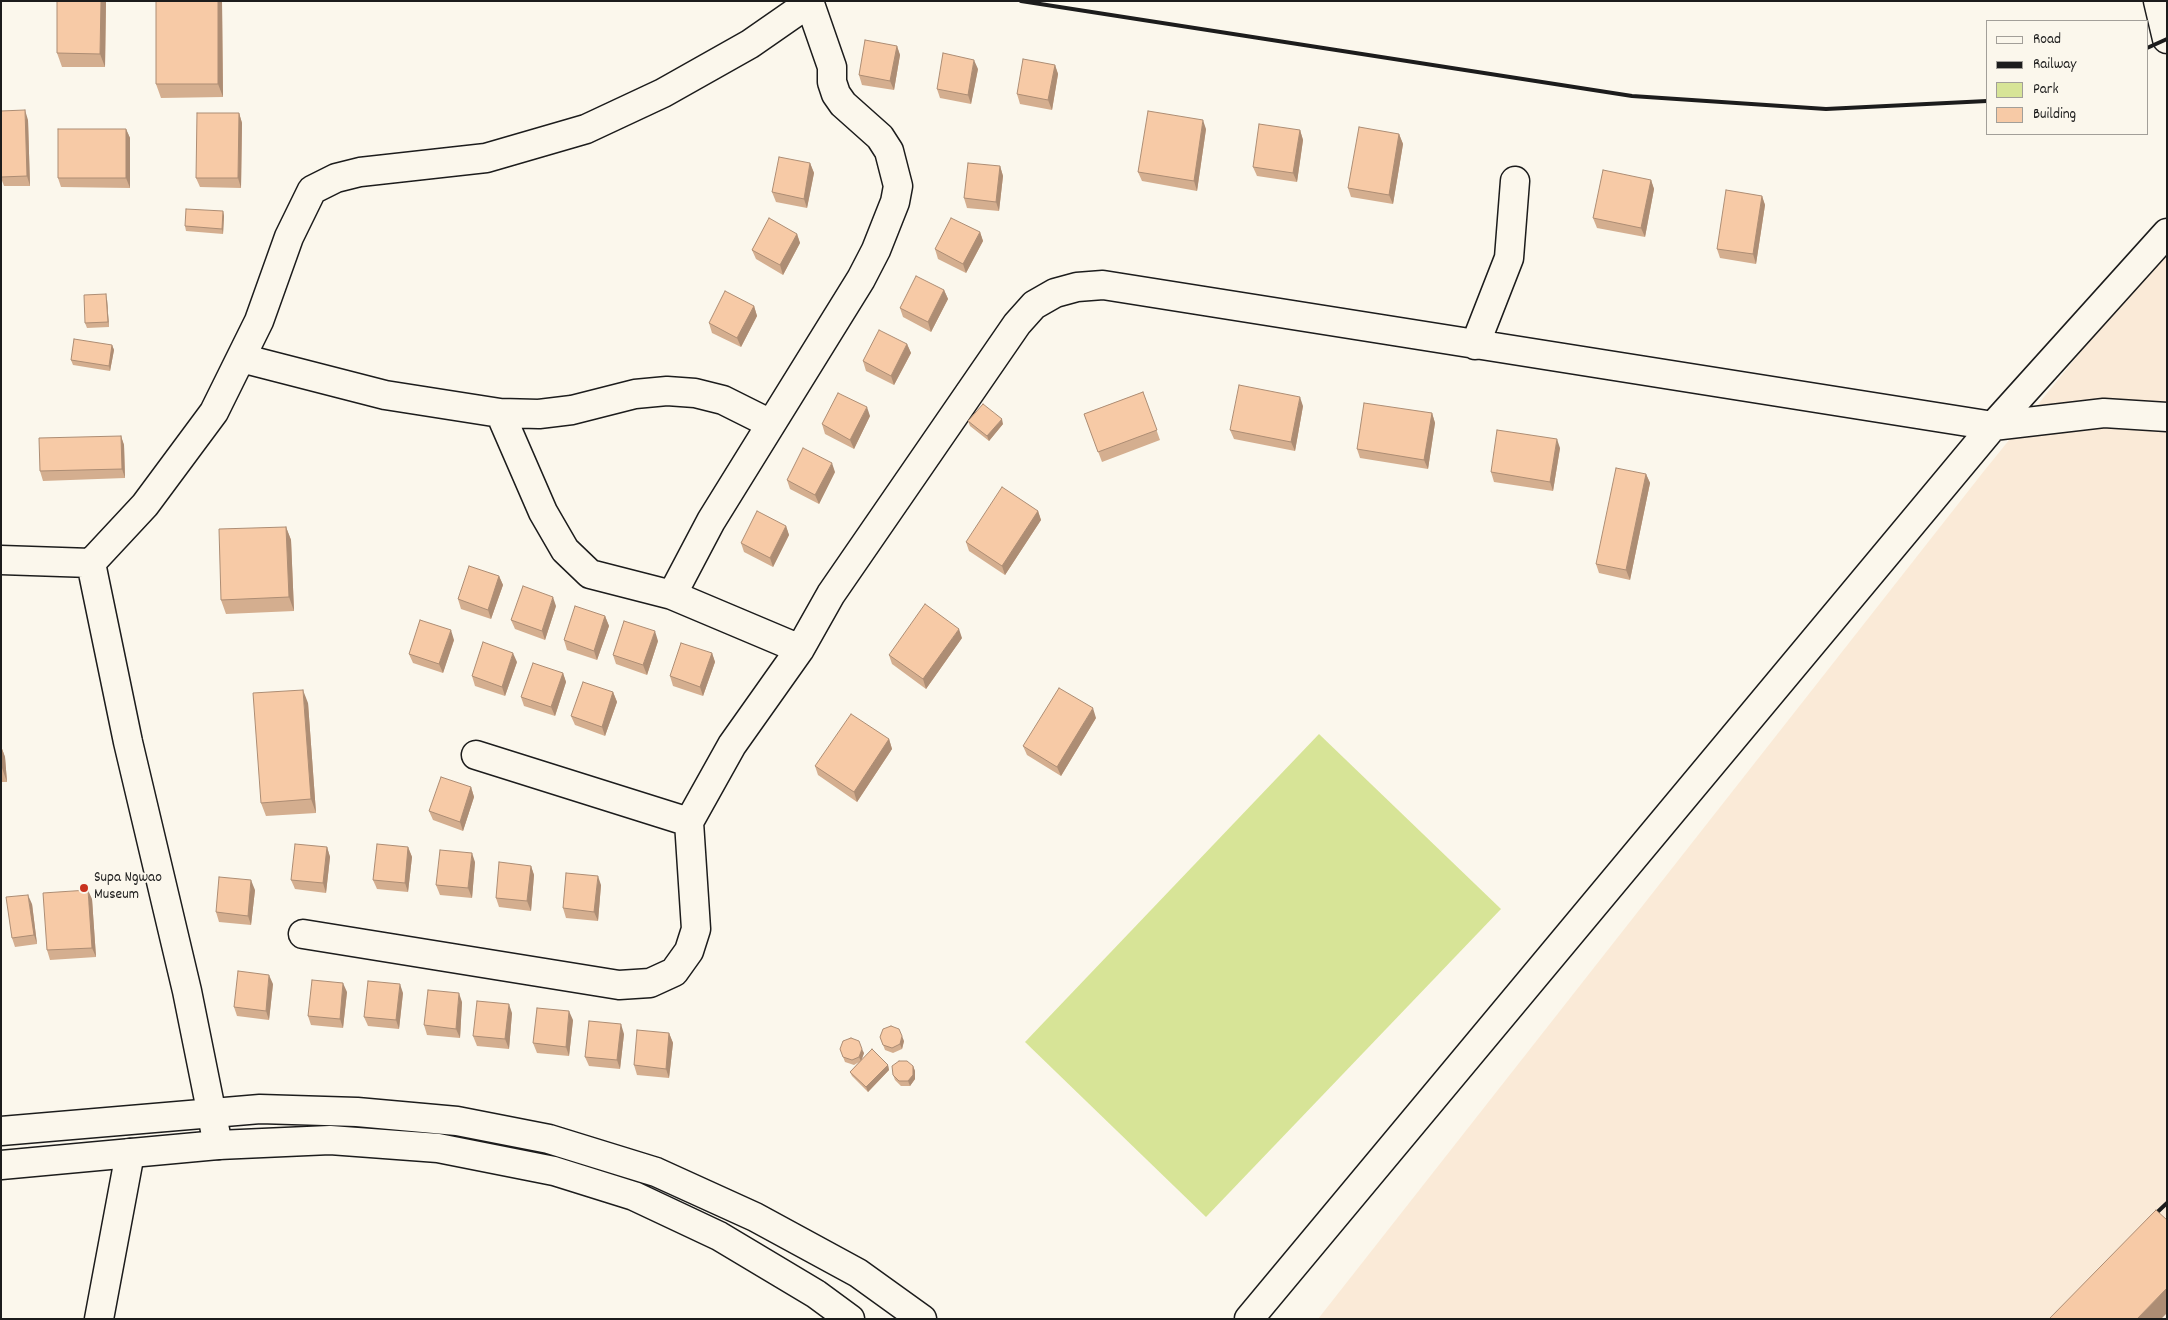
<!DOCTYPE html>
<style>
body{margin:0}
#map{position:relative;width:2168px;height:1320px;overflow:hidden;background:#fbf7ec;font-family:Dekko,sans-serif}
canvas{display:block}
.frame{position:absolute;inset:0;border:2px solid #1c1c1c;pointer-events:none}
.legend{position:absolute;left:1986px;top:20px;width:162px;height:115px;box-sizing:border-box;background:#fbf7ec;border:1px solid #a29f99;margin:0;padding:6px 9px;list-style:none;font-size:15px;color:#1c1c1c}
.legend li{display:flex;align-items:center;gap:10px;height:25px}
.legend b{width:25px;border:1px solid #a29f99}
</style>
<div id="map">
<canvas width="2168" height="1320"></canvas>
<div class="frame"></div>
<ul class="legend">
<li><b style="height:6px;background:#fbf7ec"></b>Road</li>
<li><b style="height:6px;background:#1c1c1c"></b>Railway</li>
<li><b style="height:14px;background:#d7e497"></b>Park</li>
<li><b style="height:14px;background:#f7caa6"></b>Building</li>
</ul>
</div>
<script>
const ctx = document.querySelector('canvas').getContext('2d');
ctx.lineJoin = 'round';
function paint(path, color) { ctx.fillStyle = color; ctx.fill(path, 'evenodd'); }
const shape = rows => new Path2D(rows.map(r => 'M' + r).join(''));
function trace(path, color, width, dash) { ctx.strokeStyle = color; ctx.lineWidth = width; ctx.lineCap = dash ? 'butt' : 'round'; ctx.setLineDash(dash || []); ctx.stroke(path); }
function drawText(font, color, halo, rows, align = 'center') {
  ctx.font = font + ' Dekko,sans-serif'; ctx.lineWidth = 4; ctx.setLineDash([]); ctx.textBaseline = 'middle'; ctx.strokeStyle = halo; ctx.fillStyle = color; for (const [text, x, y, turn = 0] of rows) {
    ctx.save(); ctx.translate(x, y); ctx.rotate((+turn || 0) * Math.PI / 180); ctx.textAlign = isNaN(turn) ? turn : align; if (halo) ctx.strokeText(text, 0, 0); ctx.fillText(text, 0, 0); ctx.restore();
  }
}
const built = shape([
 [2167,257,2167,1319,1318,1319,1984,471,2155,260]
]);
const green = shape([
 [1319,734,1501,909,1206,1217,1025,1042]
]);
const minor = shape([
 [2158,1,2167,39],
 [1475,345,1509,258,1515,181],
 [241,358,385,395,500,413,539,414,572,410,635,394,667,391,695,393,723,400,771,424],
 [500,413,543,512,565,550,590,574,672,595,800,649],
 [1,560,91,563,145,505,214,412,259,321,289,237,312,190,336,178,360,172,486,158,586,129,663,93,750,44,809,3],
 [91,563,128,742,187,991,218,1145],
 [672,595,711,521,861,279,876,250,895,202,898,186,889,151,880,137,843,104,836,94,832,82,832,67,809,1],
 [476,755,689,822],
 [303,934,619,985,650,983,674,972,689,951,696,929,689,822,732,745,800,649,831,594,1017,324,1034,305,1055,293,1077,287,1103,285,1993,426,2104,413,2167,417],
 [99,1319,130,1153],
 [1249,1319,1993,426,2167,233]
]);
const major = shape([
 [1,1131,260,1109,357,1112,457,1121,549,1139,656,1172,755,1217,858,1273,922,1319],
 [1,1165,218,1145,330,1140,438,1148,554,1171,634,1196,719,1236,816,1294,850,1319]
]);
const rail = shape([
 [1021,1,1632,96,1826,109,1987,101],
 [2147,48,2167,39],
 [2149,1220,2167,1203]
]);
const wall = shape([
 [57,1,106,1,105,67,62,67,57,53],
 [222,1,223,97,161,98,156,84],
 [897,46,900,55,894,90,862,85,859,75],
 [1055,65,1058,74,1052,110,1020,104,1017,94],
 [978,69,971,104,940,98,937,89],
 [1,111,28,120,30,186,4,186,1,178],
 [239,113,242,123,241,188,200,187,196,178],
 [126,129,130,138,130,188,61,187,58,178],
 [1206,129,1197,191,1142,181,1138,172],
 [1300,130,1303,140,1297,182,1257,176,1253,167],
 [1399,134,1403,144,1393,204,1351,197,1348,188],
 [810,163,814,173,807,208,776,202,772,192],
 [1000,166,1003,176,999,211,967,208,964,198],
 [1651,180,1654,189,1645,237,1597,228,1593,218],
 [1762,196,1765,205,1756,264,1720,258,1717,249],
 [223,211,224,216,223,234,186,231,185,226],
 [980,232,983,241,966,273,938,259,935,249],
 [797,234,800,243,783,275,756,259,752,250],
 [944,290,948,299,931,332,903,317,900,308],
 [107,299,109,327,87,328,85,323],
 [754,306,757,316,741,347,712,333,709,323],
 [907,344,911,353,894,385,866,371,863,361],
 [112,345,114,350,110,371,73,365,71,360],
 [1143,392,1160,440,1102,462,1084,414],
 [1303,406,1295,451,1234,439,1230,430],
 [1432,413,1435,423,1428,469,1360,458,1357,449],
 [870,416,854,449,825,434,822,424],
 [968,421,1003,424,989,441,970,426],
 [121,436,124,445,125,478,43,481,40,471],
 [1560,448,1553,491,1494,482,1491,472],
 [835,472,819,504,790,489,787,480],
 [1646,474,1650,483,1630,580,1599,573,1596,564],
 [1038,511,1041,520,1005,575,969,551,966,542],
 [786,526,789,535,773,567,744,552,741,543],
 [286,527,291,540,294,611,226,614,221,600],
 [499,576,503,585,491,619,461,609,458,599],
 [556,606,545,640,515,629,511,620],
 [605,616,609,626,597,660,567,650,564,640],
 [962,638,926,689,892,664,889,655],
 [454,640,443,673,413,663,409,654],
 [658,641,647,675,616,664,613,655],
 [712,653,715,662,703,696,673,686,670,676],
 [517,662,505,696,475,686,472,676],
 [563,673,566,682,555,716,524,706,521,697],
 [613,692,617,702,605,736,575,725,571,716],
 [308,703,316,813,266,816,261,803],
 [1096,718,1061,776,1027,755,1023,746],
 [889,739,892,749,857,802,818,775,815,766],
 [1,746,5,757,7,782,1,782],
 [471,787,474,797,463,831,433,820,429,811],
 [327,847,330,857,326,893,295,889,291,880],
 [408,847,412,857,408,892,377,889,373,880],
 [475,862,472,898,440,895,436,885],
 [531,866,534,875,531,911,499,907,496,898],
 [601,885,598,921,566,918,563,908],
 [255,890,251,925,219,922,216,912],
 [92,899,96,957,50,960,47,950],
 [32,904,37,944,15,947,12,938],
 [273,984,269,1020,237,1016,234,1007],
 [347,992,343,1028,311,1025,308,1016],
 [403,993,399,1029,368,1026,364,1017],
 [462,1002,460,1038,427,1035,424,1025],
 [512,1013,509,1049,477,1046,473,1036],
 [573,1020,569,1056,537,1053,533,1043],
 [669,1033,673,1043,669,1078,637,1075,634,1065],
 [624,1034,620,1069,589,1066,585,1057],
 [880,1037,904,1041,902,1049,893,1053,885,1050],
 [840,1049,864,1053,862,1059,888,1065,889,1070,868,1092,852,1076,850,1072,859,1062,854,1065,845,1062],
 [913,1066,915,1071,915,1079,910,1086,901,1086,895,1080,893,1075]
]);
const shadedWall = shape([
 [101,1,106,1,105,67,100,54],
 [218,1,222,1,223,97,218,84],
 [897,46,900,55,894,90,890,81],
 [974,60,978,69,971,104,968,95],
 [1055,65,1058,74,1052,110,1048,100],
 [25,110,28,120,30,186,27,176],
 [239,113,242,123,241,188,238,178],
 [1203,120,1206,129,1197,191,1194,181],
 [126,129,130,138,130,188,126,178],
 [1300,130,1303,140,1297,182,1293,173],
 [1399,134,1403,144,1393,204,1389,195],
 [810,163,814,173,807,208,804,199],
 [1000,166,1003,176,999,211,996,202],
 [1651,180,1654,189,1645,237,1641,228],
 [1762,196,1765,205,1756,264,1753,254],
 [223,211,224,216,223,234,222,229],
 [980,232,983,241,966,273,963,264],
 [797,234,800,243,783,275,780,265],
 [944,290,948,299,931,332,928,322],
 [106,294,107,299,109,327,108,322],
 [754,306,757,316,741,347,737,338],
 [907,344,911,353,894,385,891,376],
 [112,345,114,350,110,371,109,366],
 [1300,397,1303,406,1295,451,1291,442],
 [867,407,870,416,854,449,850,440],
 [1432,413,1435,423,1428,469,1424,460],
 [1002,419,1003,424,989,441,987,436],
 [121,436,124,445,125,478,122,469],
 [1557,439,1560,448,1553,491,1550,482],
 [832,463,835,472,819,504,815,495],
 [1646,474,1650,483,1630,580,1626,570],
 [1038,511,1041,520,1005,575,1002,566],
 [786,526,789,535,773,567,770,558],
 [286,527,291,540,294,611,289,597],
 [499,576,503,585,491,619,488,610],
 [553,597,556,606,545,640,542,631],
 [605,616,609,626,597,660,594,651],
 [959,629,962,638,926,689,923,679],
 [451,630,454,640,443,673,439,664],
 [655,631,658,641,647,675,643,665],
 [513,653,517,662,505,696,502,687],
 [712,653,715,662,703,696,700,687],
 [563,673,566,682,555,716,551,707],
 [303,690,308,703,316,813,311,799],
 [613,692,617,702,605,736,602,727],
 [1093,708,1096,718,1061,776,1057,767],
 [889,739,892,749,857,802,854,792],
 [1,746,5,757,7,782,2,768],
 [471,787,474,797,463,831,460,822],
 [327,847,330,857,326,893,323,883],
 [408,847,412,857,408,892,405,883],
 [472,853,475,862,472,898,468,888],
 [531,866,534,875,531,911,527,901],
 [598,876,601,885,598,921,594,912],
 [251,880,255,890,251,925,248,916],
 [88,890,92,899,96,957,92,948],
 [28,895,32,904,37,944,34,935],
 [269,975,273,984,269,1020,266,1011],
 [343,983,347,992,343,1028,340,1019],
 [400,984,403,993,399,1029,396,1020],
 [459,993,462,1002,460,1038,456,1029],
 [509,1004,512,1013,509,1049,505,1039],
 [569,1011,573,1020,569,1056,566,1047],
 [621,1024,624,1034,620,1069,617,1060],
 [669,1033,673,1043,669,1078,666,1069],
 [902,1036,904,1041,902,1049,900,1044],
 [862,1049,864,1053,861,1061,859,1057],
 [888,1065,889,1070,868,1092,866,1087],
 [913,1066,915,1071,915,1079,910,1086,908,1081],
 [2167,1288,2167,1313,2161,1319,2137,1319]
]);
const building = shape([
 [57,1,101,1,100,54,57,53,57,1],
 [156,1,218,1,218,84,156,84,156,1],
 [865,40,897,46,890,81,859,75,865,40],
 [943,53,974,60,968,95,937,89,943,53],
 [1023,59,1055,65,1048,100,1017,94,1023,59],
 [25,110,27,176,1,177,1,111,25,110],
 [1148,111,1203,120,1194,181,1138,172,1148,111],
 [197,113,239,113,238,178,196,178,197,113],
 [1259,124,1300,130,1293,173,1253,167,1259,124],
 [1359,127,1399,134,1389,195,1348,188,1359,127],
 [58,129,126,129,126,178,58,178,58,129],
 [779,157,810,163,804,199,772,192,779,157],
 [968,163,1000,166,996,202,964,198,968,163],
 [1603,170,1651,180,1641,228,1593,218,1603,170],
 [1726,190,1762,196,1753,254,1717,249,1726,190],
 [186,209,223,211,222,229,185,226,186,209],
 [769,218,797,234,780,265,752,250,769,218],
 [951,218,980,232,963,264,935,249,951,218],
 [916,276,944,290,928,322,900,308,916,276],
 [725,291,754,306,737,338,709,323,725,291],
 [106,294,108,322,85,323,84,295,106,294],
 [879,330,907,344,891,376,863,361,879,330],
 [74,339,112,345,109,366,71,360,74,339],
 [1239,385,1300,397,1291,442,1230,430,1239,385],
 [1143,392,1157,430,1098,452,1084,414,1143,392],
 [838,393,867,407,850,440,822,424,838,393],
 [1364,403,1432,413,1424,460,1357,449,1364,403],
 [983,404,1002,419,987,436,968,421,983,404],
 [1497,430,1557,439,1550,482,1491,472,1497,430],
 [121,436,122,469,40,471,39,438,121,436],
 [803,448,832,463,815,495,787,480,803,448],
 [1616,468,1646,474,1626,570,1596,564,1616,468],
 [1002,487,1038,511,1002,566,966,542,1002,487],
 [757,511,786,526,770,558,741,543,757,511],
 [286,527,289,597,221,600,219,529,286,527],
 [469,566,499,576,488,610,458,599,469,566],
 [523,586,553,597,542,631,511,620,523,586],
 [925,604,959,629,923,679,889,655,925,604],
 [575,606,605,616,594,651,564,640,575,606],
 [420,620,451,630,439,664,409,654,420,620],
 [624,621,655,631,643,665,613,655,624,621],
 [483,642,513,653,502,687,472,676,483,642],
 [681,643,712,653,700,687,670,676,681,643],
 [533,663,563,673,551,707,521,697,533,663],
 [583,682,613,692,602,727,571,716,583,682],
 [1059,688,1093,708,1057,767,1023,746,1059,688],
 [303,690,311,799,261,803,253,693,303,690],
 [851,714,889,739,854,792,815,766,851,714],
 [441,777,471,787,460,822,429,811,441,777],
 [295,844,327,847,323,883,291,880,295,844],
 [377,844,408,847,405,883,373,880,377,844],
 [440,850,472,853,468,888,436,885,440,850],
 [499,862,531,866,527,901,496,898,499,862],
 [566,873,598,876,594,912,563,908,566,873],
 [219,877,251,880,248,916,216,912,219,877],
 [88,890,92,948,47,950,43,893,88,890],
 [28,895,34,935,12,938,6,897,28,895],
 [238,971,269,975,266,1011,234,1007,238,971],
 [312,980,343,983,340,1019,308,1016,312,980],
 [368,981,400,984,396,1020,364,1017,368,981],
 [428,990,459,993,456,1029,424,1025,428,990],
 [477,1001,509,1004,505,1039,473,1036,477,1001],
 [537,1008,569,1011,566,1047,533,1043,537,1008],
 [589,1021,621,1024,617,1060,585,1057,589,1021],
 [891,1026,899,1029,902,1036,900,1044,892,1048,883,1045,880,1037,883,1029,891,1026],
 [637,1030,669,1033,666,1069,634,1065,637,1030],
 [851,1038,859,1041,862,1049,859,1057,852,1060,843,1057,840,1049,843,1041,851,1038],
 [872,1049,888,1065,866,1087,850,1072,872,1049],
 [899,1061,907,1061,913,1066,913,1075,908,1081,899,1081,893,1075,892,1066,899,1061],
 [2156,1210,2167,1220,2167,1288,2137,1319,2049,1319,2156,1210]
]);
const markers = [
 [84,888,5,"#c8321e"]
];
const poiNames = [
 ["Supa Ngwao",94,879],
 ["Museum",94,896]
];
paint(built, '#faead7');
paint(green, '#d7e497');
trace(minor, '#1c1c1c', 31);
trace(major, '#1c1c1c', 31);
trace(minor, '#fbf7ec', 28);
trace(major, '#fbf7ec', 28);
trace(rail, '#1c1c1c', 4);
paint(wall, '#d4ae8f');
paint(shadedWall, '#ad8d74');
paint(building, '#f7caa6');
trace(building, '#ad8d74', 1);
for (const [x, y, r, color] of markers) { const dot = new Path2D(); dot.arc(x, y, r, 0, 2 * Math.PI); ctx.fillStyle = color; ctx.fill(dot); trace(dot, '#fbf7ec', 2); }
drawText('15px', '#1c1c1c', '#fbf7ec', poiNames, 'left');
</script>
